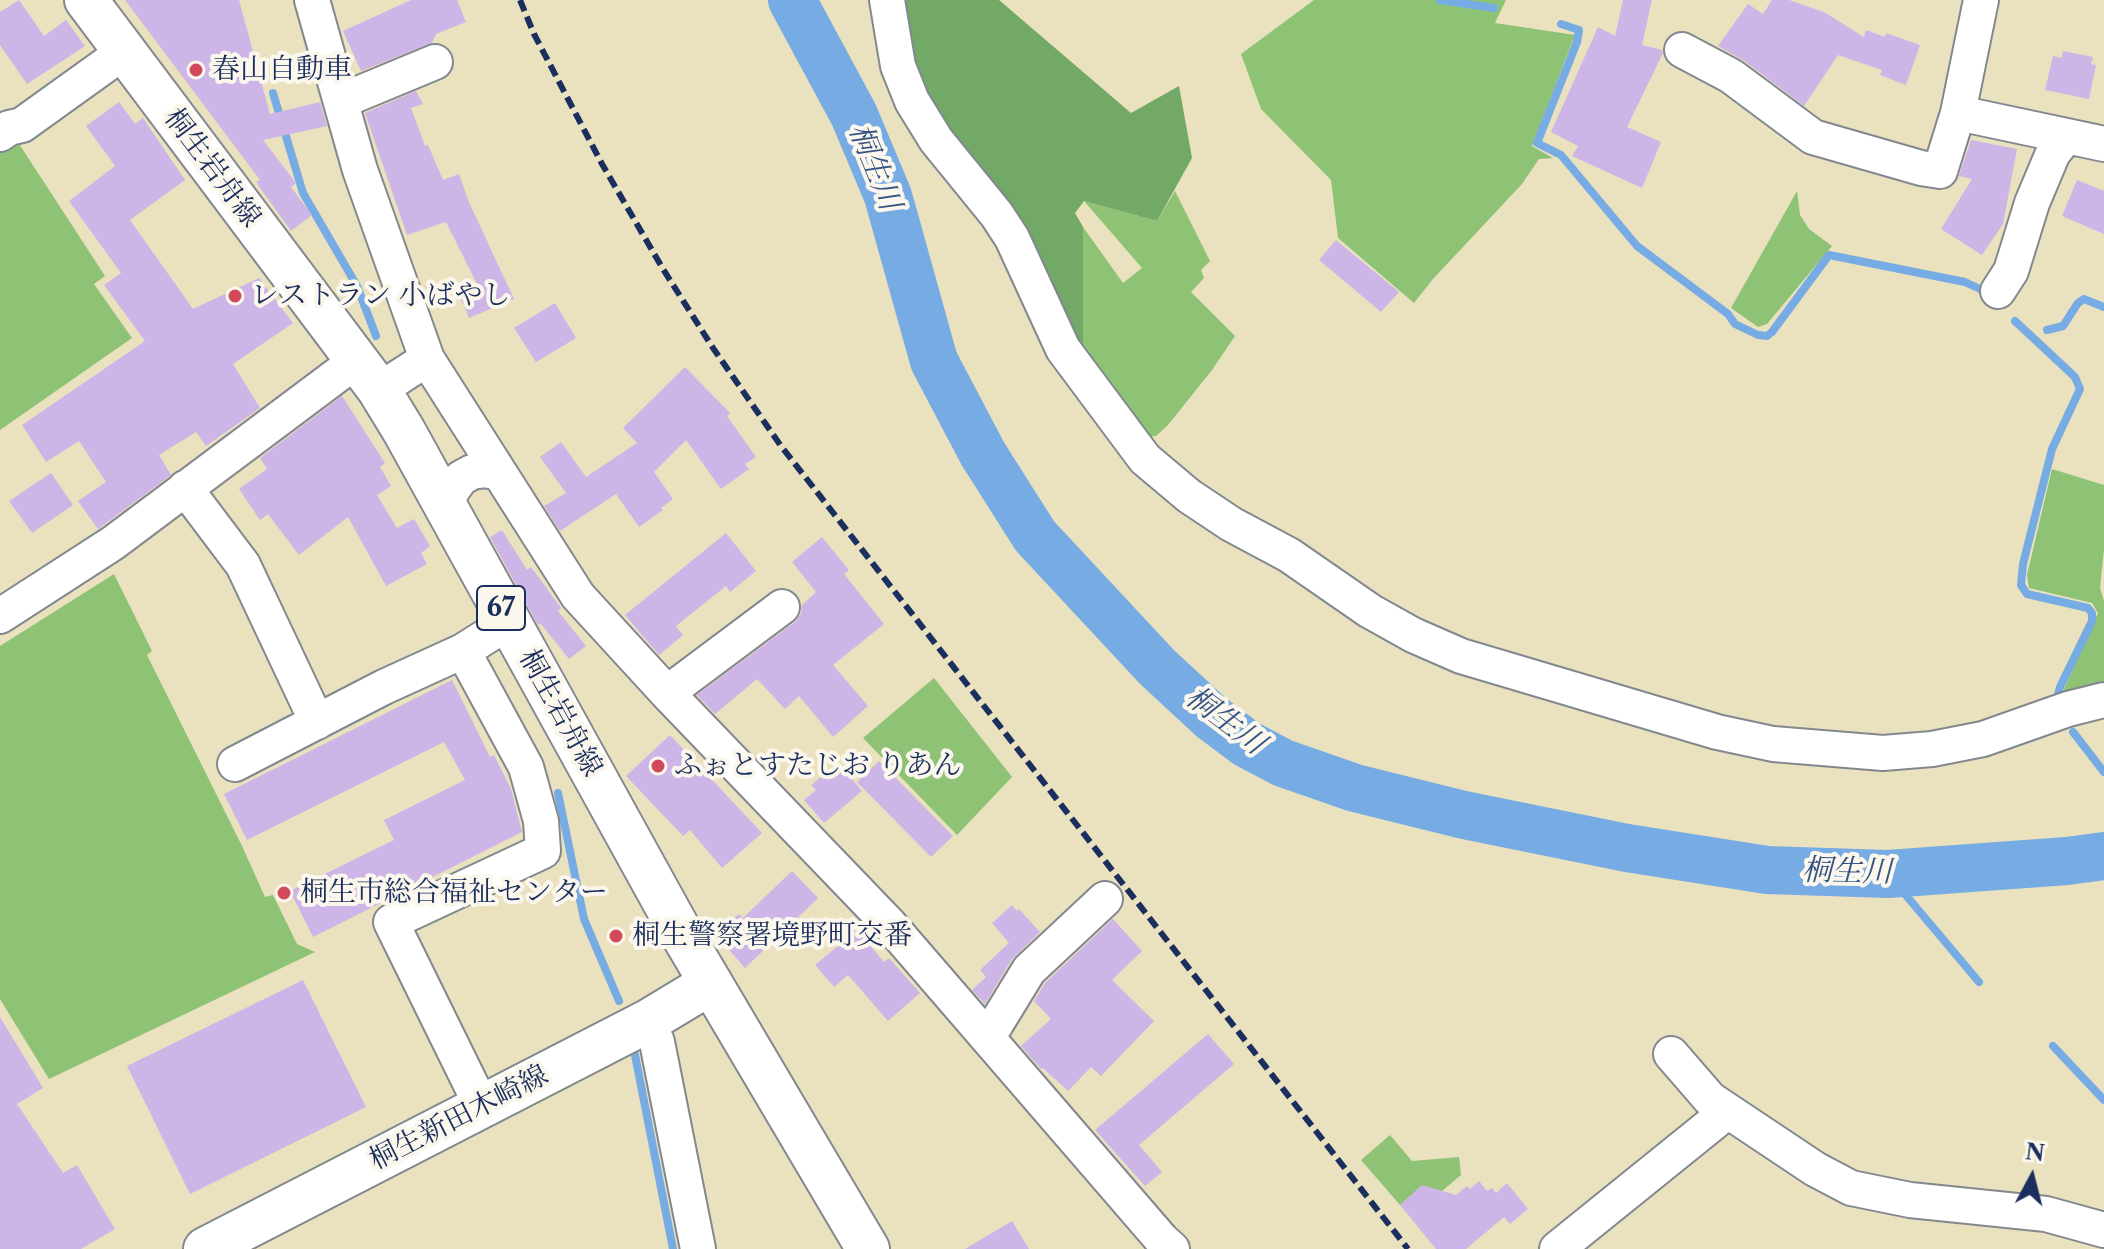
<!DOCTYPE html>
<meta charset="utf-8">
<style>
body{margin:0}
#map{position:relative;width:2104px;height:1249px;overflow:hidden;background:#eae1bf;font-family:"Libre Caslon Text",serif}
canvas{display:block}
.north{position:absolute;left:1992px;top:1137px;width:80px;height:80px;-webkit-text-stroke:6px #fbf7ec;paint-order:stroke;rotate:7deg;font-size:22px;font-weight:700;line-height:32px;text-align:center;color:#1b2f5e}
.north::after{content:'';display:block;margin:auto;width:28px;height:36px;background:#1b2f5e;clip-path:polygon(50% 0,100% 100%,50% 72%,0 100%)}
</style>
<div id="map">
<canvas width="2104" height="1249"></canvas>
<div class="north">N</div>
</div>
<script>
const ctx = document.querySelector('canvas').getContext('2d');
ctx.lineJoin = 'round';
function paint(path, color) { ctx.fillStyle = color; ctx.fill(path, 'evenodd'); }
const shape = rows => new Path2D(rows.map(r => 'M' + r).join(''));
function trace(path, color, width, dash) { ctx.strokeStyle = color; ctx.lineWidth = width; ctx.lineCap = dash ? 'butt' : 'round'; ctx.setLineDash(dash || []); ctx.stroke(path); }
function drawText(font, color, halo, rows, align = 'center') {
  ctx.font = font + ' "Libre Caslon Text","Noto Serif JP",serif'; ctx.lineWidth = 8; ctx.setLineDash([]); ctx.textBaseline = 'middle'; ctx.strokeStyle = halo; ctx.fillStyle = color; for (const [text, x, y, turn = 0] of rows) {
    ctx.save(); ctx.translate(x, y); ctx.rotate((+turn || 0) * Math.PI / 180); ctx.textAlign = isNaN(turn) ? turn : align; if (halo) ctx.strokeText(text, 0, 0); ctx.fillText(text, 0, 0); ctx.restore();
  }
}
const green = shape([
 [1314,0,1506,0,1495,23,1575,35,1532,146,1553,158,1539,159,1522,184,1433,279,1414,303,1338,238,1331,180,1261,109,1241,54],
 [12,133,105,276,94,284,132,338,0,430,0,141],
 [1175,191,1210,261,1201,270,1204,278,1191,292,1235,336,1212,370,1168,425,1156,436,1141,438,1083,353,1083,227,1123,283,1142,268,1084,201,1157,221],
 [1797,191,1800,215,1809,229,1832,246,1767,324,1758,327,1731,308],
 [2052,469,2104,485,2104,549,2100,588,2104,601,2104,687,2060,698,2098,613,2092,603,2029,588,2027,575],
 [114,574,152,651,147,655,242,846,265,897,273,895,297,944,315,952,49,1079,0,999,0,646],
 [934,678,1012,777,957,835,863,738],
 [1390,1135,1412,1161,1459,1157,1461,1175,1442,1191,1422,1186,1400,1205,1361,1160]
]);
const forest = shape([
 [893,0,999,0,1131,113,1179,86,1192,158,1157,221,1084,201,1075,213,1083,227,1083,353,924,106]
]);
const stream = shape([
 [1440,0,1494,8],
 [1561,24,1579,30,1577,42,1537,143,1561,155,1637,246,1728,314,1735,324,1758,335,1767,336,1772,332,1829,255,1965,282,1982,290],
 [273,93,303,193,357,286,376,336],
 [2015,321,2075,377,2080,389,2052,449,2023,564,2021,585,2027,594,2088,608,2092,613,2092,621,2060,687,2057,698],
 [2047,330,2063,326,2078,303,2084,299,2104,307],
 [2073,732,2104,772],
 [558,793,584,919,619,1001],
 [1888,874,1979,982],
 [2053,1046,2104,1100],
 [635,1055,673,1249]
]);
const river = shape([
 [792,0,854,115,888,196,934,361,983,454,1035,536,1157,667,1211,717,1247,744,1283,763,1355,788,1464,815,1627,848,1767,870,1888,874,2067,861,2104,856]
]);
const building = shape([
 [19,0,44,36,66,20,85,46,27,84,0,45,0,12],
 [125,0,239,0,270,114,320,102,327,126,263,140,296,183,291,187,312,215,291,231,256,182,260,180],
 [411,0,457,0,466,22,436,34,432,43,361,71,343,31],
 [1623,0,1652,0,1642,45,1662,50,1663,53,1627,127,1661,142,1642,188,1572,156,1578,146,1551,132,1598,27,1615,36],
 [1772,0,1789,0,1824,12,1864,37,1866,30,1885,37,1886,33,1920,45,1906,85,1880,75,1882,70,1838,55,1804,106,1743,60,1718,46,1748,4,1763,14],
 [2063,51,2093,57,2091,64,2096,65,2089,99,2045,90,2053,56,2062,58],
 [416,91,423,104,411,108,425,146,428,145,443,180,459,174,468,200,514,299,469,318,460,296,479,288,446,222,407,235,365,113],
 [119,102,135,124,143,118,185,180,130,220,193,309,259,278,293,323,233,364,260,408,206,446,196,432,159,455,171,475,98,529,78,501,106,482,79,441,46,462,22,425,145,341,104,285,121,273,69,201,115,166,86,126],
 [1971,140,2017,149,2003,224,1982,255,1941,229,1972,179,1959,176],
 [2077,180,2104,191,2104,234,2062,216],
 [1336,240,1399,292,1381,312,1319,260],
 [555,303,576,338,536,362,514,328],
 [685,367,730,413,727,416,756,457,745,464,749,469,721,489,686,440,654,472,673,499,661,508,663,510,639,527,616,494,560,531,544,506,566,493,540,457,561,442,586,477,637,443,623,428],
 [342,396,385,463,380,467,391,486,377,495,397,528,414,519,430,546,421,553,427,564,386,586,348,517,299,555,268,514,260,520,239,489,267,469,260,458],
 [51,473,73,505,32,533,9,501],
 [502,530,527,570,531,567,561,608,558,611,586,646,569,659,540,623,538,625,490,537],
 [726,533,756,571,730,592,726,586,676,626,683,635,659,655,625,615],
 [822,537,849,570,844,574,884,624,833,665,868,706,833,737,799,696,785,709,757,679,715,714,697,695,795,622,801,614,802,605,816,592,792,562],
 [452,680,490,757,494,755,511,789,522,832,313,937,290,891,394,840,384,820,465,780,444,742,247,840,224,794],
 [670,735,762,833,722,868,690,830,683,836,626,776],
 [879,761,953,836,931,857,857,782],
 [838,763,862,791,824,823,804,800,816,790,811,785],
 [792,871,818,898,745,968,716,935,739,914,743,918],
 [1012,905,1017,911,1019,909,1040,932,1012,959,985,1004,972,990,986,977,980,970,1009,943,992,923],
 [1113,919,1142,951,1112,980,1154,1021,1101,1076,1091,1067,1068,1091,1043,1068,1041,1069,1021,1046,1051,1019,1034,1001,1045,983],
 [857,930,884,962,889,958,920,993,888,1021,848,975,834,987,815,965],
 [303,980,366,1107,190,1194,127,1066],
 [0,1017,43,1088,17,1104,63,1173,77,1165,115,1229,81,1249,0,1249],
 [1208,1034,1234,1064,1139,1145,1162,1172,1145,1186,1095,1130],
 [1479,1181,1487,1191,1492,1188,1496,1193,1507,1183,1528,1209,1510,1224,1504,1217,1466,1249,1436,1249,1400,1205,1422,1185,1456,1195,1467,1186,1470,1189],
 [1012,1221,1029,1249,965,1249]
]);
const minor = shape([
 [312,0,360,170,427,359,578,596,667,693,890,925,1162,1240,1172,1249],
 [887,0,898,66,912,101,936,140,997,215,1012,238,1063,349,1145,459,1189,496,1231,524,1289,555,1370,611,1413,635,1461,656,1717,732,1773,744,1883,753,1932,749,1983,739,2068,709,2104,700],
 [1682,50,1731,76,1813,137,1921,168,1940,171,1958,113,1981,0],
 [341,101,435,62],
 [1958,113,2104,144],
 [0,134,9,128,22,125,125,51],
 [1998,291,2011,271,2032,203,2053,153,2066,137],
 [379,390,427,359],
 [185,488,243,565,317,722],
 [447,508,451,492,461,478,472,472,486,470,498,473],
 [0,616,113,543,356,361],
 [463,651,526,767,541,821,543,851,391,922,482,1107],
 [667,693,782,607],
 [235,764,384,687,463,651,509,622],
 [648,1021,657,1042,698,1249],
 [988,1037,1029,970,1105,899],
 [1671,1054,1710,1099,1815,1169,1851,1188,1910,1200,2046,1214,2104,1230],
 [1557,1249,1728,1111]
]);
const major = shape([
 [86,0,379,390,404,431,680,931,868,1249],
 [205,1249,648,1021,711,983]
]);
const rail = shape([
 [520,0,534,34,602,164,663,269,713,348,781,446,1408,1249]
]);
const markers = [
 [196,70,8,"#d1495b"],
 [235,296,8,"#d1495b"],
 [658,766,8,"#d1495b"],
 [284,893,8,"#d1495b"],
 [616,936,8,"#d1495b"]
];
const shields = [
 [501,608,48]
];
const shieldNames = [
 ["67",501,608]
];
const poiNames = [
 ["春山自動車",212,70],
 ["レストラン 小ばやし",251,296],
 ["ふぉとすたじお りあん",674,766],
 ["桐生市総合福祉センター",300,893],
 ["桐生警察署境野町交番",632,936]
];
const streetNames = [
 ["桐生岩舟線",212,168,53],
 ["桐生岩舟線",560,713,61],
 ["桐生新田木崎線",459,1118,-27]
];
const waterNames = [
 ["桐生川",874,167,68],
 ["桐生川",1225,721,37],
 ["桐生川",1847,872,1]
];
paint(green, '#8ec375');
paint(forest, '#72a966');
trace(stream, '#76abe4', 8);
trace(river, '#76abe4', 48);
paint(building, '#cdb5e7');
trace(minor, '#82888e', 38);
trace(major, '#82888e', 46);
trace(minor, '#fff', 34);
trace(major, '#fff', 42);
trace(rail, '#1b2f5e', 6, [12, 6]);
for (const [x, y, r, color] of markers) { const dot = new Path2D(); dot.arc(x, y, r, 0, 2 * Math.PI); ctx.fillStyle = color; ctx.fill(dot); trace(dot, '#fbf7ec', 3); }
for (const [x, y, w] of shields) { const box = new Path2D(); box.roundRect(x - w / 2, y - 22, w, 44, 6); ctx.fillStyle = '#fbf7ec'; ctx.fill(box); trace(box, '#1b2f5e', 2); }
drawText('bold 26px', '#1b2f5e', null, shieldNames);
drawText('28px', '#1b2f5e', '#fbf7ec', poiNames, 'left');
drawText('28px', '#1b2f5e', '#fbf7ec', streetNames);
drawText('italic 30px', '#365486', '#fbf7ec', waterNames);
</script>
